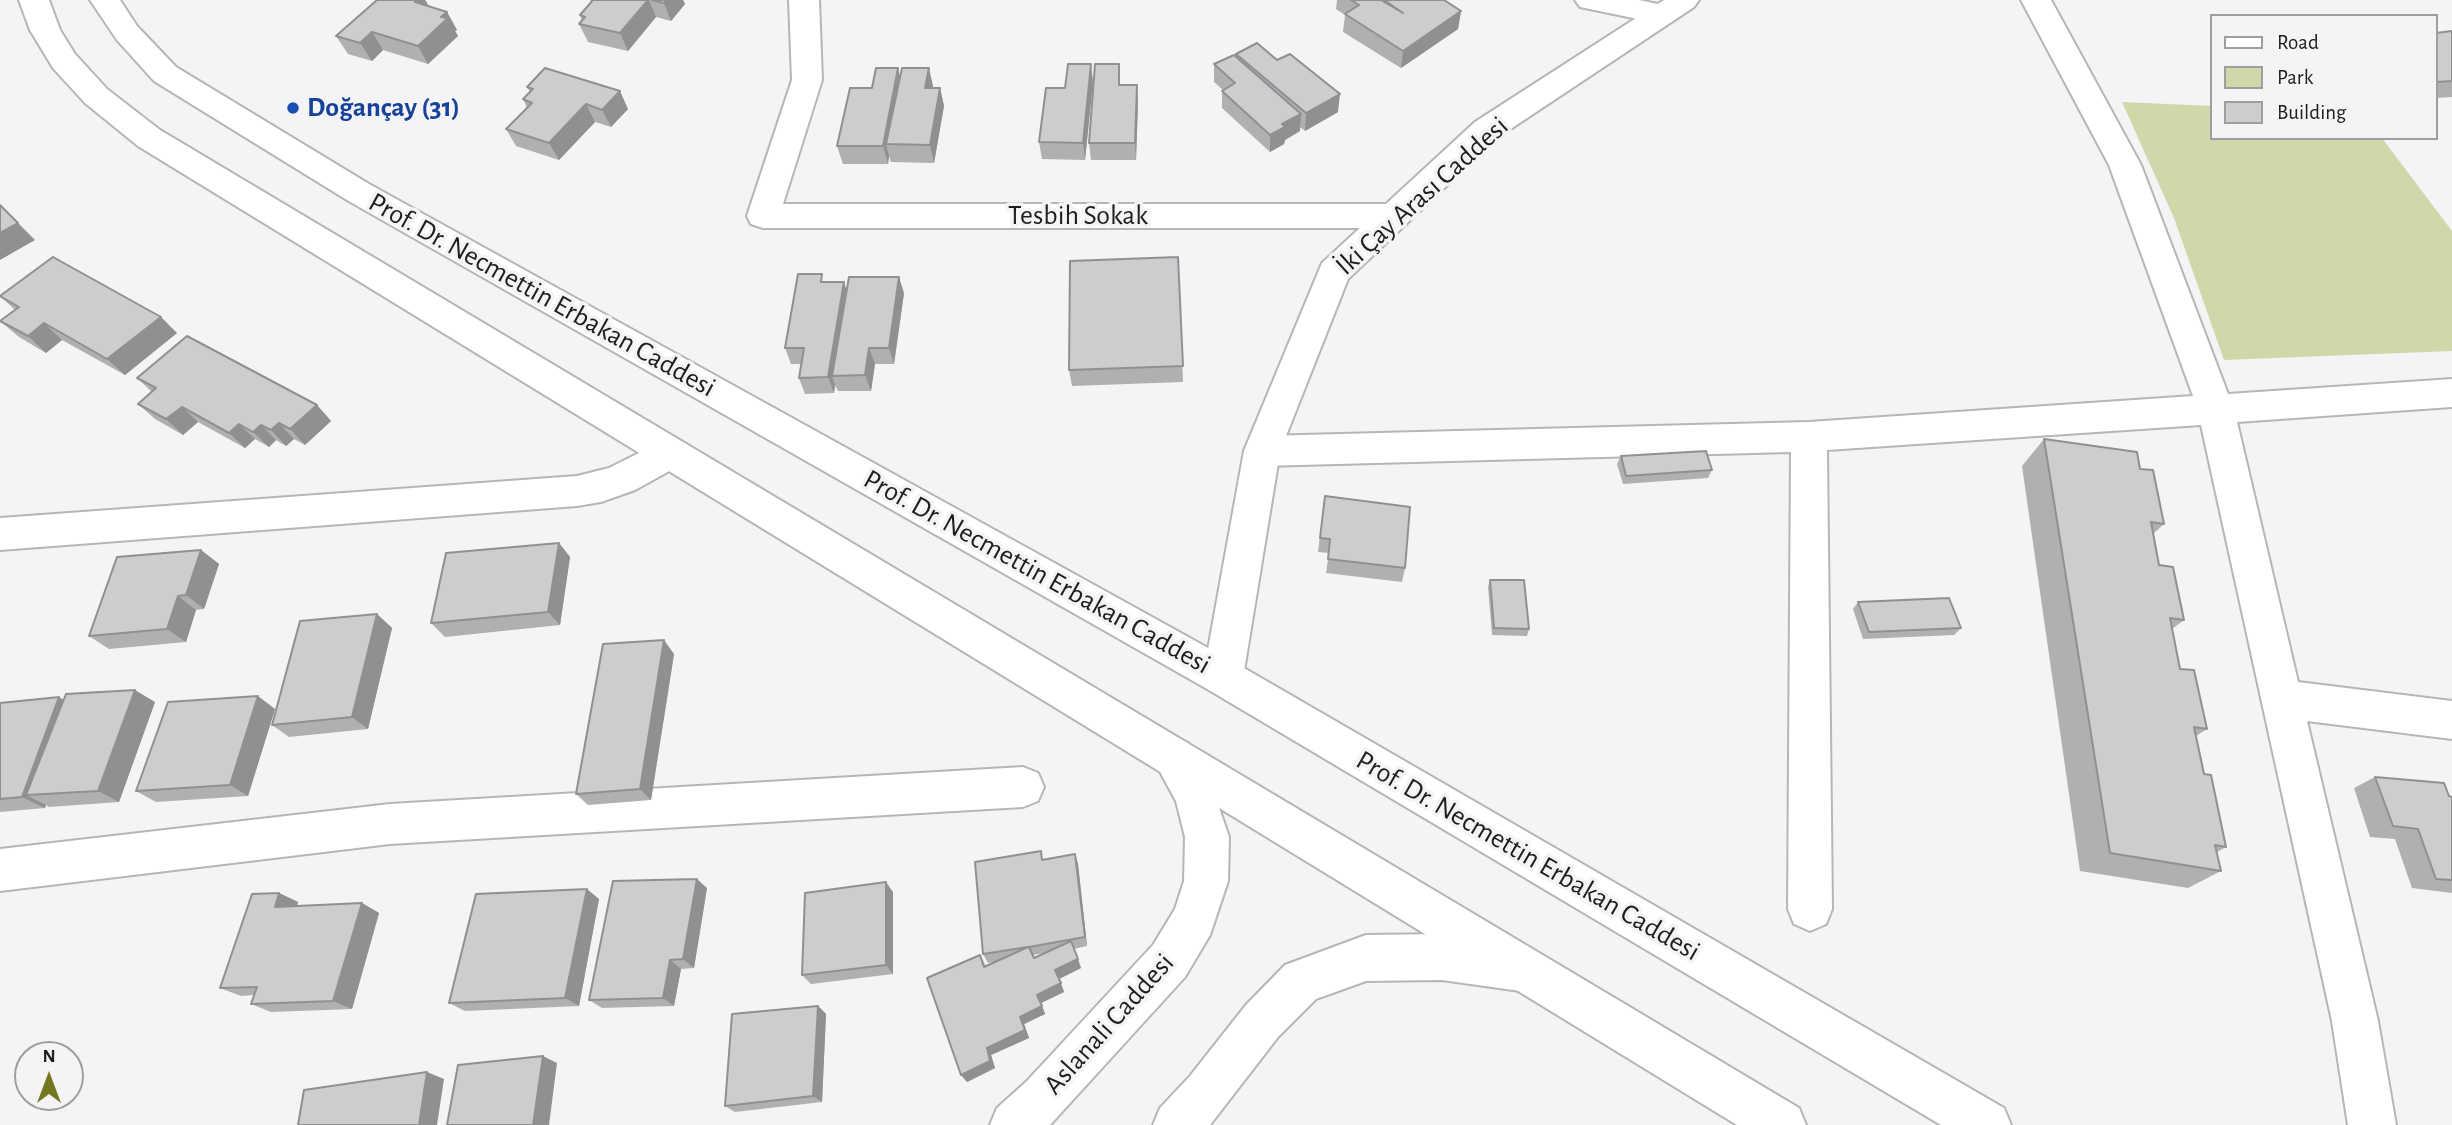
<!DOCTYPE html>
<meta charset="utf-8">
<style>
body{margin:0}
#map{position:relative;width:2452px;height:1125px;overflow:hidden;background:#f4f4f6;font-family:"Alegreya Sans",sans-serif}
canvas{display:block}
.legend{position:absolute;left:2210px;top:14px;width:228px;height:126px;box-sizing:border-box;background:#f4f4f6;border:2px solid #9e9ea0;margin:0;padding:9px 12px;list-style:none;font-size:21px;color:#1e1e1f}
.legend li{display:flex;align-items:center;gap:14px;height:35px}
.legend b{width:35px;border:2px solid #9e9ea0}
.north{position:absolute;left:14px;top:1041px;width:70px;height:70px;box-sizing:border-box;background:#f4f4f6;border:2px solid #9e9ea0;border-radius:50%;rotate:0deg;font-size:19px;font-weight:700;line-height:28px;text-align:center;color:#1e1e1f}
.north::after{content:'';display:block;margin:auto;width:24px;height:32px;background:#73771f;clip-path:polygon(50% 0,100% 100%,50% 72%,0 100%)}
</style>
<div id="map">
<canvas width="2452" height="1125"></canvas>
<ul class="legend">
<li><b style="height:9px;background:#fff"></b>Road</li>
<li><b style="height:19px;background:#d0d8aa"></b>Park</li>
<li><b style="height:19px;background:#cdcdd0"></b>Building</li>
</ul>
<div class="north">N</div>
</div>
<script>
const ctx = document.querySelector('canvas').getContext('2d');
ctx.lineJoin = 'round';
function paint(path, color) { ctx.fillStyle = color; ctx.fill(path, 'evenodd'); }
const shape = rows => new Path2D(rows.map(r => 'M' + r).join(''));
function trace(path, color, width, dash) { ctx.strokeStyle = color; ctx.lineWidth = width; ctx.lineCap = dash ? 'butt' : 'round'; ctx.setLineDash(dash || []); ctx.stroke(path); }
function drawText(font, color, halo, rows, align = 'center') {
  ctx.font = font + ' "Alegreya Sans",sans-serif'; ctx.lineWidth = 7; ctx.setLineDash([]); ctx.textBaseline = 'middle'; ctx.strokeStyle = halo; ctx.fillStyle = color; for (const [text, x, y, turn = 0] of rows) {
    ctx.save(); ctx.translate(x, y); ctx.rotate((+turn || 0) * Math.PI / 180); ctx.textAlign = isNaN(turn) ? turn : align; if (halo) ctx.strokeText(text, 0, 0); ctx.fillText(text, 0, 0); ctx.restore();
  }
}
const green = shape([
 [2122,102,2212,106,2212,138,2382,138,2452,231,2452,351,2224,360,2174,218]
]);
const street = shape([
 [789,0,819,0,822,80,783,204,1394,204,1406,208,1410,216,1406,224,1394,228,763,228,751,224,747,216,792,80,789,0],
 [1575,0,1639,0,1672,7,1677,14,1672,21,1662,24,1580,7,1575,0],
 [2021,0,2051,0,2141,165,2228,394,2452,379,2452,407,2237,422,2298,682,2452,701,2452,739,2307,721,2378,1021,2396,1125,2348,1125,2332,1021,2201,425,1827,450,1832,909,1826,924,1810,931,1794,924,1788,909,1791,452,1262,466,1249,462,1244,451,1249,440,1262,436,1809,422,2193,396,2109,165,2021,0],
 [669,438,682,442,687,453,682,464,635,490,601,502,577,506,0,550,0,518,577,476,609,468,669,438],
 [1023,767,1038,773,1044,787,1038,801,1023,807,390,844,0,891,0,849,390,804,1023,767]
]);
const secondary = shape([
 [1664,0,1699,0,1694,7,1497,138,1348,279,1280,451,1243,677,1237,690,1223,695,1209,690,1203,677,1244,451,1322,263,1475,122,1664,0],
 [1173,738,1188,743,1210,781,1229,837,1228,881,1210,935,1185,977,1050,1125,990,1125,997,1108,1027,1081,1153,945,1175,909,1184,881,1185,837,1176,801,1152,757,1158,743,1173,738],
 [1442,934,1520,945,1536,952,1543,968,1536,984,1520,991,1442,980,1366,981,1316,999,1278,1037,1210,1125,1153,1125,1160,1108,1190,1076,1246,1005,1285,965,1366,935,1442,934]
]);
const primary = shape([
 [19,0,49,0,60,30,75,54,107,89,160,130,1799,1108,1806,1125,1737,1125,138,146,85,103,53,68,30,30,19,0],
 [90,0,120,0,137,26,176,67,369,184,1237,664,2004,1108,2011,1125,1941,1125,1209,690,347,200,154,81,117,40,90,0]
]);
const wall = shape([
 [425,0,429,6,447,12,457,30,455,31,458,36,428,64,383,50,372,61,348,54,336,36],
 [590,0,683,0,685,4,671,21,656,17,628,51,588,42,579,24,582,21,580,15,591,2],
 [1337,0,1444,0,1461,11,1458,29,1401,68,1343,32,1345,15,1336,9],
 [2452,31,2452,97,2436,98,2436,33],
 [1236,54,1338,112,1305,131,1300,127,1300,131,1285,140,1284,144,1270,152,1222,108,1222,91,1223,90,1214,82,1214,64,1236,56],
 [898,68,900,77,933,86,933,88,940,88,944,106,934,163,891,162,889,156,888,164,843,164,837,146],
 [1093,82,1085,160,1042,159,1039,142,1065,88],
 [1121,85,1138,102,1136,160,1091,160,1089,143],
 [527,87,628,109,611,127,595,122,559,160,516,146,506,129,527,108,523,99,530,92],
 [1178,257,1183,382,1072,386,1069,370],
 [825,282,844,282,846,290,904,293,894,364,875,364,871,391,838,391,835,385,834,393,805,394,799,378,801,364,791,364,785,348],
 [0,296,177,333,125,375,62,340,46,353,19,337,0,321,15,310],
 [137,378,317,405,331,421,305,445,294,439,286,446,276,440,269,447,255,439,245,448,198,422,183,435,155,419,138,404,152,392],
 [2044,439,2140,469,2164,524,2153,534,2159,565,2184,620,2172,629,2180,669,2207,729,2196,736,2204,774,2226,847,2217,852,2221,871,2188,888,2080,871,2022,466],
 [1621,456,1712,470,1708,478,1623,484,1617,464],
 [1325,496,1405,568,1402,582,1326,573,1329,553,1318,552],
 [559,543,570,557,560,625,445,637,431,623],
 [201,550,219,564,204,609,196,610,186,642,109,649,89,636],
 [1490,580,1529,629,1527,636,1492,635,1488,587],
 [1858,602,1961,628,1954,635,1863,639,1853,609],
 [377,614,392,628,368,729,289,737,272,725],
 [674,654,651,800,588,805,576,794],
 [64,700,155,702,119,802,49,807,46,805,45,808,0,812,0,703],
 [275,709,248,796,156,802,136,791],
 [2375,777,2452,797,2452,893,2412,888,2395,839,2370,837,2354,788],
 [1075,854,1078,864,1087,946,1074,949,1081,968,1059,979,1064,992,1041,1003,1045,1014,1024,1024,1029,1038,991,1055,995,1068,967,1082,961,1075,980,955,986,966,997,961,988,963,983,954,1044,859],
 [1044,953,1034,958,1033,955],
 [707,888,694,968,681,969,674,1006,602,1008,589,1000],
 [893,892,893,974,811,984,802,975],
 [279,893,298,902,297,906,362,903,379,913,352,1009,271,1012,251,1004,254,995,241,996,220,988],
 [599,899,579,1006,465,1011,449,1003],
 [818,1006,826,1014,822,1102,735,1112,725,1106]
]);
const shadedWall = shape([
 [417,0,425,0,433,13,415,2],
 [648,0,649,0,656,17,628,51,620,33],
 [667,0,683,0,685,4,671,21,664,3],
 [1461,11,1458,29,1401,68,1403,51],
 [447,12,457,30,455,31,458,36,428,64,418,46,441,17],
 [372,32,383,50,372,61,360,43],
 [1091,64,1093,82,1085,160,1083,143],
 [898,68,902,86,886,144,889,156,888,164,883,146],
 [929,68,933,86,929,106,925,88],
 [1137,85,1138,102,1136,160,1135,143],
 [940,88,944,106,934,163,930,145],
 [620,91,628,109,611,127,602,110],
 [1340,94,1338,112,1305,131,1306,113],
 [586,104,595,122,559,160,549,143],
 [1301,114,1300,131,1285,140,1284,144,1270,152,1270,135,1282,124],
 [0,205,35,240,0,260],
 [899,277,904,293,894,364,889,348],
 [844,282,849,298,832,376,835,385,834,393,828,377],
 [161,317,177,333,125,375,107,359],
 [44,323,62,340,46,353,28,336],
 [869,348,875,364,871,391,865,375],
 [317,405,331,421,305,445,290,429],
 [182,407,198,422,183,435,166,419],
 [279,423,294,439,286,446,271,430],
 [239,424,255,439,245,448,229,433],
 [261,425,276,440,269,447,253,432],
 [559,543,570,557,560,625,548,612],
 [201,550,219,564,204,609,186,595],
 [178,596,196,610,186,642,167,629],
 [377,614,392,628,368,729,352,717],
 [664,640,674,654,651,800,640,789],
 [135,690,155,702,119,802,98,791],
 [258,696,275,709,248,796,230,785],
 [59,697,80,709,26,795,46,805,45,808,22,797],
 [1075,854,1078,864,1087,946,1085,937],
 [697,879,707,888,694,968,683,959],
 [886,882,893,892,893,974,886,965],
 [587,889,599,899,579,1006,565,998],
 [279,893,298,902,294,917,275,907],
 [362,903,379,913,352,1009,333,1001],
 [1078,959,1081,968,1059,979,1055,970],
 [670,960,681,969,674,1006,663,998],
 [1061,983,1064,992,1041,1003,1045,1014,1024,1024,1029,1038,991,1055,995,1068,967,1082,961,1075,987,1048,1020,1017,1037,995],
 [818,1006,826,1014,822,1102,813,1096],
 [543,1056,557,1063,549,1125,533,1125],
 [427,1072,444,1079,437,1125,419,1125]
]);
const building = shape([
 [377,0,417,0,415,2,447,12,441,17,448,18,418,46,372,32,360,43,336,36,377,0],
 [593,0,648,0,620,33,579,24,585,17,580,15,593,0],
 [652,0,667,0,664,3,652,0],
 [1351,0,1381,0,1403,13,1384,0,1444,0,1461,11,1403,51,1345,14,1359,5,1351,0],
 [2452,31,2452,81,2437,82,2436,81,2436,33,2452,31],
 [1257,43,1277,60,1290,54,1340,94,1306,113,1236,54,1257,43],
 [1234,55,1301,114,1282,124,1285,127,1270,135,1222,91,1235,83,1214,64,1234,55],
 [1068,64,1091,64,1083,143,1039,142,1046,88,1065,88,1068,64],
 [1095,64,1119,64,1119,85,1137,85,1135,143,1089,143,1095,64],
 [545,68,620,91,602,110,586,104,549,143,506,129,532,103,523,99,533,89,527,87,545,68],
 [876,68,898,68,883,146,837,146,850,88,872,88,876,68],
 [902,68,929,68,925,88,940,88,930,145,886,144,902,68],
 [0,205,18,223,0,233,0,205],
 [53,257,161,317,107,359,44,323,28,336,0,321,19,307,0,296,53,257],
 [1178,257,1183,366,1069,370,1070,261,1178,257],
 [798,274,822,274,821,282,844,282,828,377,799,378,804,348,785,348,798,274],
 [849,277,899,277,889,348,869,348,865,375,832,376,849,277],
 [187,336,317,405,290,429,279,423,271,430,261,425,253,432,239,424,229,433,182,407,166,419,138,404,156,388,137,378,187,336],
 [2044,439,2137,452,2140,469,2153,470,2164,524,2151,522,2159,565,2173,567,2184,620,2170,618,2180,669,2194,670,2207,729,2194,727,2204,774,2211,775,2226,847,2215,845,2221,871,2110,853,2044,439],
 [1706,451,1712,470,1626,476,1621,456,1706,451],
 [1325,496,1410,507,1405,568,1328,559,1330,539,1320,538,1325,496],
 [559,543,548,612,431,623,446,553,559,543],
 [201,550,186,595,178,596,167,629,89,636,117,557,201,550],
 [1490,580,1524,580,1529,629,1494,628,1490,580],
 [1949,598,1961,628,1869,632,1858,602,1949,598],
 [377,614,352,717,272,725,300,621,377,614],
 [664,640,640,789,576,794,603,644,664,640],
 [135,690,98,791,26,795,66,694,135,690],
 [258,696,230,785,136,791,168,702,258,696],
 [59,697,22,797,0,799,0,703,59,697],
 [2375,777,2444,783,2449,796,2452,797,2452,880,2436,879,2418,829,2393,826,2375,777],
 [1041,851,1042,860,1075,854,1085,937,1029,947,1034,958,1071,941,1078,959,1055,970,1061,983,1037,995,1042,1006,1020,1017,1025,1030,987,1048,990,1061,961,1075,927,978,980,955,984,967,1028,947,983,954,975,862,1041,851],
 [697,879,683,959,670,960,663,998,589,1000,613,881,697,879],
 [886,882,886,965,802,975,805,893,886,882],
 [587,889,565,998,449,1003,476,894,587,889],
 [279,893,275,907,362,903,333,1001,251,1004,257,987,220,988,252,894,279,893],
 [818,1006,813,1096,725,1106,732,1014,818,1006],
 [543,1056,533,1125,447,1125,458,1065,543,1056],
 [427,1072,419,1125,298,1125,304,1090,427,1072]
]);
const markers = [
 [293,108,7,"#1a4fb4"]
];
const transitNames = [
 ["Doğançay (31)",307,108]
];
const streetNames = [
 ["İki Çay Arası Caddesi",1422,196,-42],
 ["Tesbih Sokak",1078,216],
 ["Prof. Dr. Necmettin Erbakan Caddesi",542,295,29],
 ["Prof. Dr. Necmettin Erbakan Caddesi",1037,572,29],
 ["Prof. Dr. Necmettin Erbakan Caddesi",1528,856,30],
 ["Aslanali Caddesi",1109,1024,-48]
];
paint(green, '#d0d8aa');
trace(street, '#b6b6b8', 4);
trace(secondary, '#b6b6b8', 4);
trace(primary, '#b6b6b8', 4);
paint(street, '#fff');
paint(secondary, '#fff');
paint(primary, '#fff');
paint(wall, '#b0b0b3');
paint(shadedWall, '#909092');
paint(building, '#cdcdd0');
trace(building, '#909092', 2);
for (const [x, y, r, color] of markers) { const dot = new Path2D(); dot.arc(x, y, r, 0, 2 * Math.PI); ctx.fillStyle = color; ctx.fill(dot); trace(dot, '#f4f4f6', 2.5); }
drawText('bold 28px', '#164399', '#f4f4f6', transitNames, 'left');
drawText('28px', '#1e1e1f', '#f4f4f6', streetNames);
</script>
